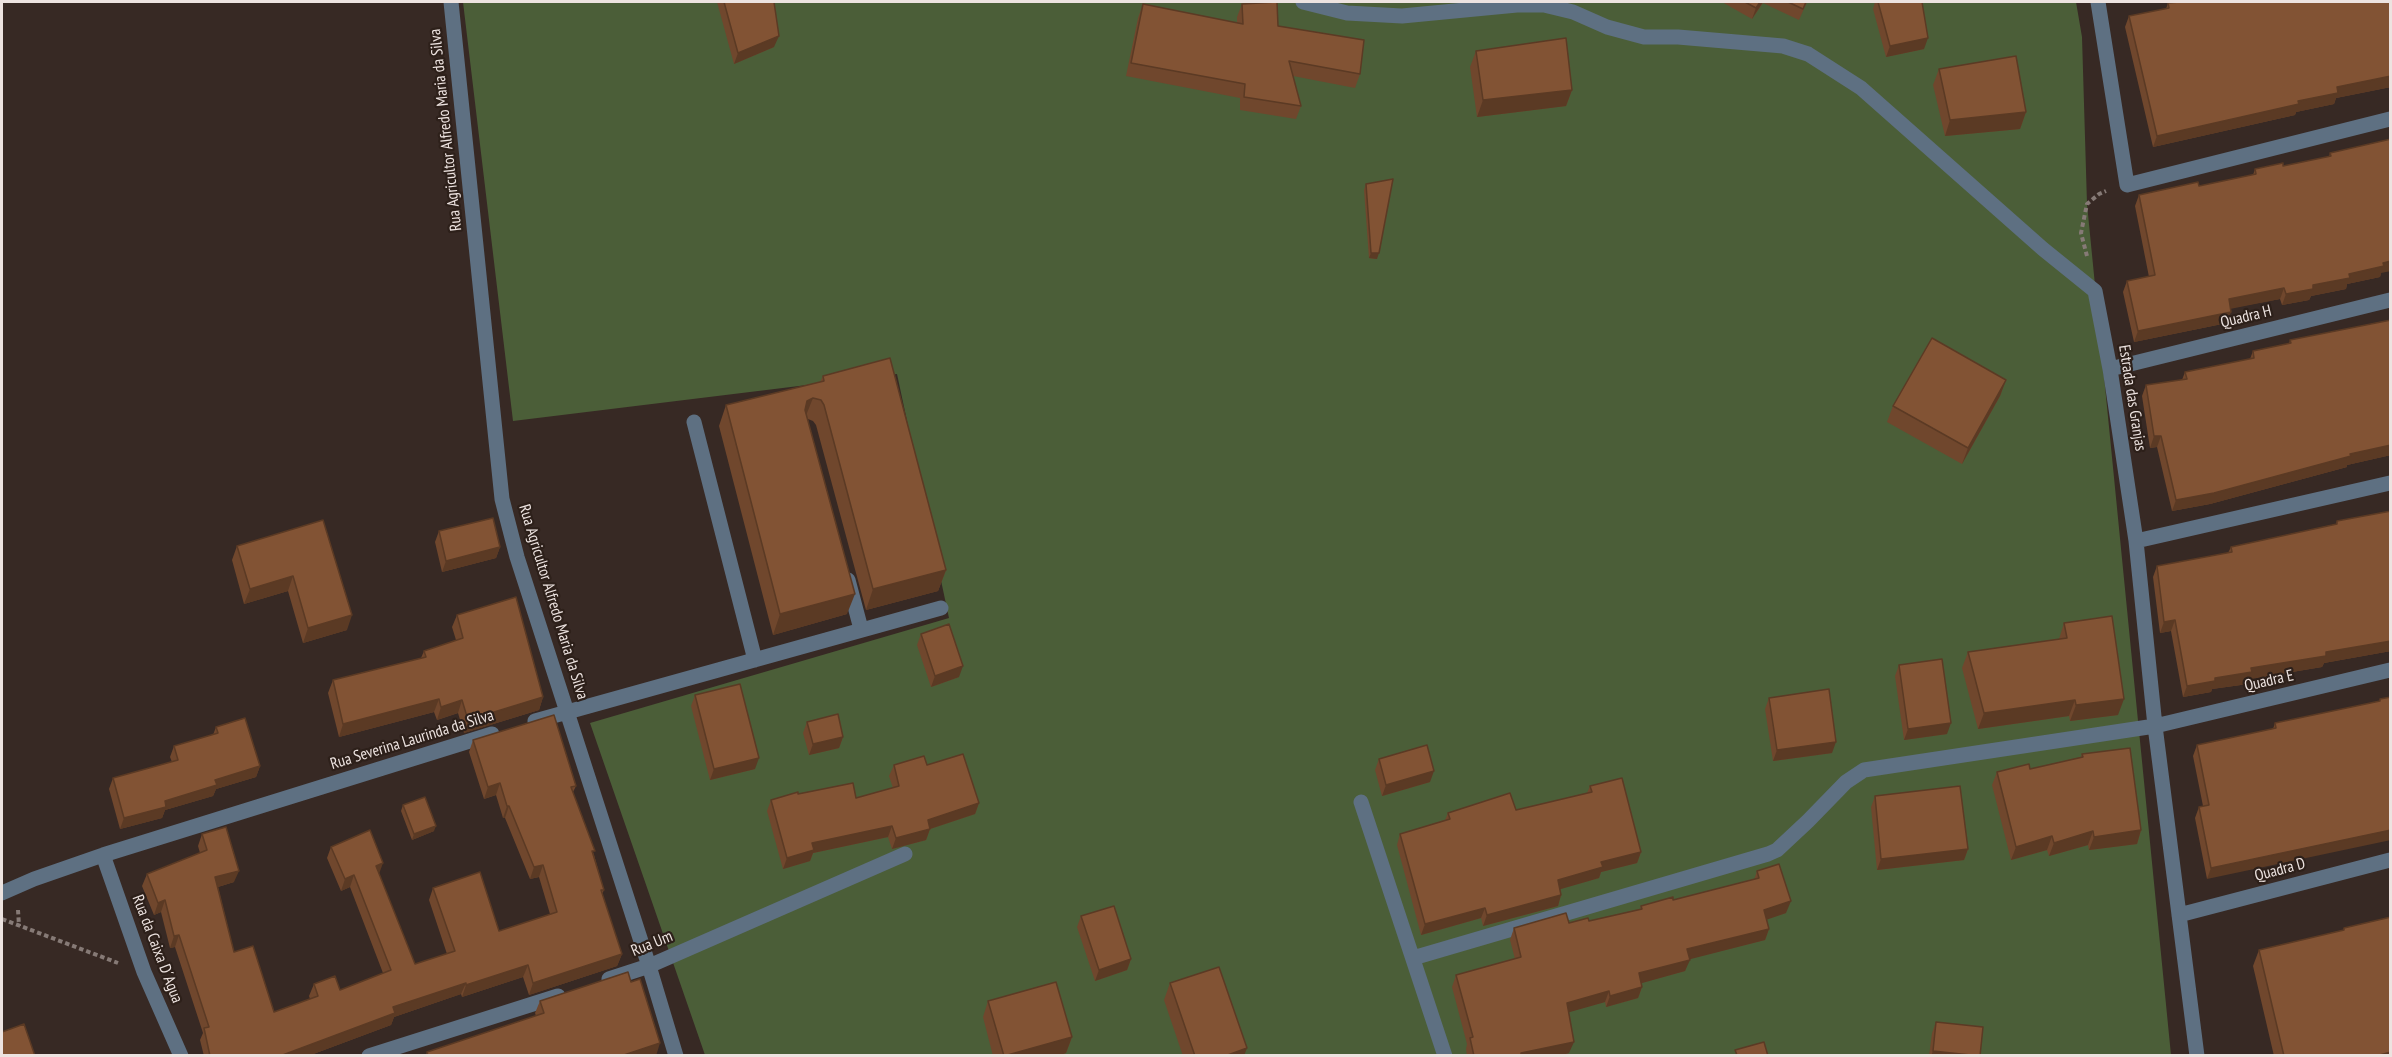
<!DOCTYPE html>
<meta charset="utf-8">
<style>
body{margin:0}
#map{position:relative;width:2392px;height:1057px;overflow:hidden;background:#372924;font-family:"PT Sans Narrow",sans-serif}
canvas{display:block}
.frame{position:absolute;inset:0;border:3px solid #ede3e0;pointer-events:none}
</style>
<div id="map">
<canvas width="2392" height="1057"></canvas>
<div class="frame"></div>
</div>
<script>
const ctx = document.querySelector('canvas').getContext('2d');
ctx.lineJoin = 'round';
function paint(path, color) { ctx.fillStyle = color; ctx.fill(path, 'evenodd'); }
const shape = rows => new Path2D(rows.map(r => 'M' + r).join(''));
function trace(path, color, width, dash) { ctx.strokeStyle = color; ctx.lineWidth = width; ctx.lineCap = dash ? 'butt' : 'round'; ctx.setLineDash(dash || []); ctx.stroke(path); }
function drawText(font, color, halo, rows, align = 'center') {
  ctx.font = font + ' "PT Sans Narrow",sans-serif'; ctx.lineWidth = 4.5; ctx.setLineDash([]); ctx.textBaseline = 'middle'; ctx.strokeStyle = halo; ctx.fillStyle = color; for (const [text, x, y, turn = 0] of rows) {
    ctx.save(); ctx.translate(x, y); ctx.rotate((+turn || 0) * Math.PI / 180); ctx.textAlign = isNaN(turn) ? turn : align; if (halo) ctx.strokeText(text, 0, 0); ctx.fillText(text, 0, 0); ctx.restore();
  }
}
const green = shape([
 [463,2,2076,2,2082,37,2087,204,2171,1055,705,1055,590,723,949,618,897,374,513,421]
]);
const path = shape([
 [2087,256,2081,233,2087,204,2099,194,2106,191],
 [18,910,19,926],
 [2,919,118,963]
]);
const minor = shape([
 [451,2,502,499,517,557,649,966,676,1056],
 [1303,2,1347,13,1402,16,1517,5,1544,5,1573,12,1607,27,1644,37,1678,37,1783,46,1808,54,1861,88,2043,249,2095,291,2110,369,2136,541,2155,726,2197,1056],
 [2098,2,2127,185,2390,119],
 [2110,369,2390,300],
 [694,422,755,660],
 [2136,541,2390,483],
 [848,580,861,629],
 [535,721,941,608],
 [1361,802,1445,1056],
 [103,855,144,972,181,1056],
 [2,893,34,879,103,855,492,734],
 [2179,915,2390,860],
 [1413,958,1768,854,1777,850,1808,821,1846,782,1864,770,2155,726,2390,670],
 [609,979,649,966,905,854],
 [369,1056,558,996]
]);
const wall = shape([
 [717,2,774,2,774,47,734,64],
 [1722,2,1807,2,1799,20,1763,3,1752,19],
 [1875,2,1922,2,1924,49,1886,57,1873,9],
 [2391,2,2391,87,2336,98,2334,104,2296,112,2295,115,2153,147,2125,27,2129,16,2166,9,2168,3],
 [1143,4,1237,23,1237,17,1242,4,1360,74,1355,88,1293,76,1301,106,1296,119,1240,110,1240,98,1126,76,1138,18],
 [1476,51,1572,90,1566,106,1477,117,1470,67],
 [1939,69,2026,112,2020,129,1945,136,1933,85],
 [2330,153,2381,273,2380,277,2347,284,2346,289,2311,296,2309,300,2282,305,2280,299,2231,308,2227,323,2134,342,2123,292,2127,281,2149,277,2135,206,2139,195,2199,186,2253,175,2255,169,2283,166,2329,157],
 [1366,184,1377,259,1369,258,1364,190],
 [2391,320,2391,455,2347,465,2347,467,2210,504,2172,511,2157,447,2150,448,2142,396,2146,385,2182,380,2185,372,2250,359,2253,351,2289,344,2290,340],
 [823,376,946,570,938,591,866,610,816,425,813,421,808,419,847,614,773,635,719,426,726,405,820,382],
 [2006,380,2000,396,1962,464,1887,422,1893,406],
 [2391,511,2391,651,2324,663,2322,667,2250,679,2248,684,2212,689,2211,692,2183,697,2171,631,2160,633,2153,577,2157,566,2228,553,2231,547,2336,524,2337,521],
 [323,520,347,630,303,643,288,591,244,604,232,560,237,546],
 [439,531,500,547,496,558,442,572,435,542],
 [457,615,543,697,539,710,464,733,458,713,437,720,434,712,339,737,328,693,333,680,421,658,424,651,456,640,452,627],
 [2064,623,2118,715,2070,721,2069,716,1978,729,1962,668,1968,652,2059,639],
 [921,634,959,677,931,687,917,645],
 [1899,665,1947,734,1904,740,1895,676],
 [695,695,755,769,710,780,691,706],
 [2391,697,2207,879,2195,818,2199,807,2203,806,2193,756,2197,745,2273,729,2275,723,2379,702,2380,699],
 [1769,698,1832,753,1773,761,1765,709],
 [807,722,843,737,839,748,809,755,803,733],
 [216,727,260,766,256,777,216,789,213,796,165,810,162,818,120,829,109,789,113,778,172,762,170,757,174,746,213,735],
 [473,740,576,786,573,792,594,855,604,890,602,894,622,954,617,966,529,995,523,977,462,997,461,994,394,1017,391,1025,308,1056,204,1056,200,1040,203,1033,175,947,170,948,161,912,154,915,142,886,147,874,200,853,198,846,202,834,234,882,218,887,234,952,274,1012,310,999,309,996,314,984,340,990,383,973,350,887,341,891,327,858,331,847,379,874,415,964,447,954,429,900,433,888,499,931,550,914,539,877,530,879,505,818,503,818,496,795,484,799,469,752],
 [2082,754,2141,830,2137,844,2089,850,2088,845,2049,856,2047,850,2011,860,1992,785,1997,772,2030,769,2081,757],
 [1379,759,1430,782,1382,796,1375,770],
 [894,765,927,765,979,803,975,814,930,829,926,840,892,849,888,837,813,853,810,861,783,869,767,811,771,800,798,794,856,798,893,788,889,776],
 [1590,786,1641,852,1637,863,1601,872,1599,878,1560,889,1561,895,1558,906,1483,926,1481,918,1421,935,1397,845,1400,834,1445,820,1448,813,1516,810,1587,793],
 [1875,796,1968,849,1964,860,1877,870,1871,807],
 [403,805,434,831,412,840,401,811],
 [1757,871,1786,913,1767,919,1769,929,1765,940,1689,959,1685,971,1641,983,1642,987,1638,998,1606,1007,1605,1002,1568,1012,1569,1053,1558,1056,1467,1056,1466,1049,1467,1044,1452,987,1456,975,1515,959,1510,940,1514,928,1589,921,1640,909,1641,906,1673,900,1754,880],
 [1081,916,1131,959,1127,970,1095,981,1077,927],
 [2344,928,2391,1056,2274,1056,2253,966,2259,950,2343,930],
 [1170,983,1244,1056,1183,1056,1164,1000],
 [540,1001,656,1056,426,1056,427,1052,536,1016,535,1013],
 [988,1001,1072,1037,1066,1053,1058,1056,993,1056,983,1017],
 [1936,1022,1980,1056,1929,1056,1932,1033]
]);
const shadedWall = shape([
 [1760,2,1763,2,1752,19,1756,8],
 [779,36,774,47,734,64,738,53],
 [1928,38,1924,49,1886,57,1890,46],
 [2391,76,2391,87,2336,98,2334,104,2296,112,2295,115,2153,147,2157,136,2298,101,2337,87],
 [1572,90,1566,106,1477,117,1483,100],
 [2026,112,2020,129,1945,136,1950,120],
 [1371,253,1379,253,1377,259,1369,258],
 [2391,261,2391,271,2381,273,2380,277,2347,284,2346,289,2311,296,2309,300,2282,305,2286,294],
 [2284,288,2280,299,2225,310,2229,299],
 [2231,312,2227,323,2134,342,2138,331],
 [2006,380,2000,396,1962,464,1968,448],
 [813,398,805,418,800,422,807,401],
 [2154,436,2161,436,2157,447,2150,448],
 [2391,445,2391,455,2347,465,2347,467,2210,504,2172,511,2176,500,2350,454],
 [500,547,496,558,442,572,446,561],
 [946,570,938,591,866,610,873,589],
 [293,576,288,591,244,604,250,589],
 [855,594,847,614,773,635,780,614],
 [352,615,347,630,303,643,308,628],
 [2175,620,2171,631,2160,633,2164,622],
 [2391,641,2391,651,2324,663,2322,667,2250,679,2248,684,2212,689,2211,692,2183,697,2187,686,2251,668,2326,652],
 [963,666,959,677,931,687,935,676],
 [543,697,539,710,464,733,468,720],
 [439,699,434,712,339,737,343,724],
 [2124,699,2118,715,2070,721,2076,705],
 [462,700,458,713,437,720,441,707],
 [2075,700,2069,716,1978,729,1984,713],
 [1951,723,1947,734,1904,740,1908,729],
 [843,737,839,748,809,755,813,744],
 [1836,742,1832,753,1773,761,1777,750],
 [759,758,755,769,710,780,714,769],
 [260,766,256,777,216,789,213,796,165,810,162,818,120,829,124,818,215,780],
 [1434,771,1430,782,1382,796,1386,785],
 [500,783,496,795,484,799,488,787],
 [979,803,975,814,924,831,928,820],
 [507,806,509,806,505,818,503,818],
 [436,826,434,831,412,840,414,834],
 [892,826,888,837,813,853,810,861,783,869,787,858,812,843],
 [930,829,926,840,892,849,896,838],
 [2141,830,2137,844,2089,850,2094,837],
 [2391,830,2391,840,2207,879,2211,868],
 [2093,831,2088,845,2049,856,2054,843],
 [2052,836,2047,850,2011,860,2016,847],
 [1968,849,1964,860,1877,870,1881,859],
 [1641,852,1637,863,1601,872,1599,878,1554,891,1558,880,1601,862],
 [383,863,379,874,376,866],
 [543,865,539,877,530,879,534,867],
 [239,871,234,882,211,889,215,877],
 [354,875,350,887,341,891,345,879],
 [1561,895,1558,906,1483,926,1487,915],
 [165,900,161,912,154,915,158,903],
 [1791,901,1786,913,1760,922,1764,910],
 [1485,908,1481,918,1421,935,1425,924],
 [1769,929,1765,940,1683,961,1687,949],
 [179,935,175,947,170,948,174,936],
 [622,954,617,966,529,995,533,983],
 [1131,959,1127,970,1095,981,1099,970],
 [1690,960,1685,971,1635,985,1639,973],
 [528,965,523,977,462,997,466,985],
 [466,983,461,994,394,1017,391,1025,308,1056,280,1056,393,1007],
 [1642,987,1638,998,1606,1007,1610,996],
 [1609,991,1605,1002,1563,1014,1567,1003],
 [1072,1037,1066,1053,1058,1056,1005,1056],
 [1574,1042,1569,1053,1558,1056,1520,1056,1521,1053],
 [660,1043,656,1056,621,1056],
 [1247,1048,1244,1056,1225,1056],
 [1933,1051,1974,1056,1931,1056],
 [2391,1052,2391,1056,2376,1056]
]);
const building = shape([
 [724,2,774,2,779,36,738,53,724,2],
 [1277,2,1278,26,1364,40,1360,74,1289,61,1301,106,1244,97,1245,84,1131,63,1143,4,1243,24,1242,4,1277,2],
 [1745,2,1760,2,1756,8,1745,2],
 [1788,2,1806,2,1803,9,1788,2],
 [1878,2,1922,2,1928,38,1890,46,1878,2],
 [2179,2,2391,2,2391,76,2337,87,2338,93,2298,101,2299,104,2157,136,2129,16,2169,8,2168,3,2179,2],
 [1566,38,1572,90,1483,100,1476,51,1566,38],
 [2016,56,2026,112,1950,120,1939,69,2016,56],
 [2391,139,2391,261,2383,263,2384,266,2349,274,2350,278,2313,285,2313,289,2286,294,2284,288,2229,299,2231,312,2138,331,2127,281,2155,275,2139,195,2198,182,2199,186,2256,174,2255,169,2283,163,2283,166,2331,156,2330,153,2391,139],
 [1393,179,1379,253,1371,253,1366,184,1393,179],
 [2391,320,2391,445,2350,454,2351,456,2214,493,2176,500,2161,436,2154,436,2146,385,2187,379,2185,372,2254,358,2253,351,2291,343,2290,340,2391,320],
 [1932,338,2006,380,1968,448,1893,406,1932,338],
 [890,358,946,570,873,589,824,405,821,400,813,398,807,401,805,410,855,594,780,614,726,405,824,381,823,376,890,358],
 [2391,511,2391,641,2326,652,2326,656,2251,668,2252,672,2215,678,2215,681,2187,686,2175,620,2164,622,2157,566,2232,552,2231,547,2337,524,2337,521,2391,511],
 [493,518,500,547,446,561,439,531,493,518],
 [323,520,352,615,308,628,293,576,250,589,237,546,323,520],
 [516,597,543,697,468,720,462,700,441,707,439,699,343,724,333,680,426,657,424,651,463,638,457,615,516,597],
 [2112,616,2124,699,2076,705,2075,700,1984,713,1968,652,2067,638,2064,623,2112,616],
 [949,624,963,666,935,676,921,634,949,624],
 [1942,659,1951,723,1908,729,1899,665,1942,659],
 [740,684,759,758,714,769,695,695,740,684],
 [1829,689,1836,742,1777,750,1769,698,1829,689],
 [2391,697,2391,830,2211,868,2199,807,2209,805,2197,745,2276,728,2275,723,2380,701,2380,699,2391,697],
 [838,714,843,737,813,744,807,722,838,714],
 [554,715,576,786,571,787,595,851,592,851,604,890,601,890,622,954,533,983,528,965,466,985,466,983,393,1007,395,1013,280,1056,210,1056,204,1028,209,1027,179,935,174,936,165,900,158,903,147,874,207,850,202,834,226,827,239,871,215,877,234,952,253,946,274,1012,318,996,314,984,335,976,340,990,391,970,354,875,345,879,331,847,370,830,383,863,376,866,415,964,455,951,433,888,480,872,499,931,557,912,543,865,534,867,509,806,507,806,500,783,488,787,473,740,554,715],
 [245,718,260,766,215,780,217,785,165,801,166,807,124,818,113,778,178,760,174,746,218,733,216,727,245,718],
 [1427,745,1434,771,1386,785,1379,759,1427,745],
 [2130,748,2141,830,2094,837,2093,831,2054,843,2052,836,2016,847,1997,772,2029,764,2030,769,2083,757,2082,754,2130,748],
 [963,754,979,803,928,820,930,829,896,838,892,826,812,843,814,850,787,858,771,800,798,792,798,794,853,783,856,798,899,786,894,765,924,756,927,765,963,754],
 [1622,778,1641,852,1601,862,1603,867,1558,880,1561,895,1487,915,1485,908,1425,924,1400,834,1450,819,1448,813,1510,793,1516,810,1592,792,1590,786,1622,778],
 [1960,786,1968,849,1881,859,1875,796,1960,786],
 [425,797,436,826,414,834,403,805,425,797],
 [1779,864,1791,901,1764,910,1769,929,1687,949,1690,960,1639,973,1642,987,1610,996,1609,991,1567,1003,1574,1042,1521,1053,1521,1056,1474,1056,1470,1038,1473,1037,1456,975,1521,957,1514,928,1566,913,1569,923,1588,918,1589,921,1642,909,1641,906,1673,897,1673,900,1759,878,1757,871,1779,864],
 [1114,906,1131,959,1099,970,1081,916,1114,906],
 [2391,917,2391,1052,2376,1056,2284,1056,2259,950,2344,930,2344,928,2391,917],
 [1219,967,1247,1048,1225,1056,1195,1056,1170,983,1219,967],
 [628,972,631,982,640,979,660,1043,621,1056,428,1056,427,1052,544,1013,540,1001,628,972],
 [1056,982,1072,1037,1004,1056,988,1001,1056,982],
 [1936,1022,1983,1027,1980,1056,1933,1051,1936,1022],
 [24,1024,35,1056,2,1056,2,1032,24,1024],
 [1764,1042,1768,1056,1736,1056,1737,1055,1735,1050,1764,1042]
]);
const streetNames = [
 ["Rua Agricultor Alfredo Maria da Silva",446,130,-96],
 ["Quadra H",2246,317,-14],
 ["Estrada das Granjas",2132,398,81],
 ["Rua Agricultor Alfredo Maria da Silva",553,602,73],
 ["Quadra E",2269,681,-13],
 ["Rua Severina Laurinda da Silva",412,740,-17],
 ["Quadra D",2280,870,-15],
 ["Rua Um",652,944,-22],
 ["Rua da Caixa D´Agua",157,949,69]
];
paint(green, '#4b5e38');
trace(path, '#867a76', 4, [4.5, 3]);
trace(minor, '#5e7082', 15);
paint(wall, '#70472d');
paint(shadedWall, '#5b3a24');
paint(building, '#825334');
trace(building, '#5b3a24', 1.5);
drawText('16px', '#ede3e0', '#2d201a', streetNames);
</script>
